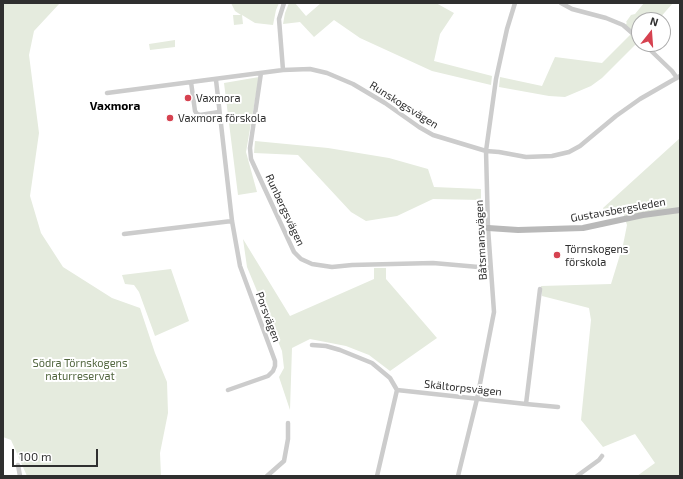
<!DOCTYPE html>
<meta charset="utf-8">
<style>
body{margin:0}
#map{position:relative;width:683px;height:479px;overflow:hidden;background:#fff;font-family:"Exo 2",sans-serif}
canvas{display:block}
.frame{position:absolute;inset:0;border:4px solid #2f2f2f;pointer-events:none}
.north{position:absolute;left:631px;top:12px;width:40px;height:40px;box-sizing:border-box;background:#fff;border:1px solid #acacac;border-radius:50%;rotate:17deg;font-size:11px;font-weight:700;line-height:16px;text-align:center;color:#2f2f2f}
.north::after{content:'';display:block;margin:auto;width:14px;height:18px;background:#d64250;clip-path:polygon(50% 0,100% 100%,50% 72%,0 100%)}
.scale{position:absolute;left:12px;top:449px;width:86px;height:18px;box-sizing:border-box;border:2px solid #2f2f2f;border-top:0;padding-left:5px;font-size:12px;line-height:14px;white-space:nowrap;color:#2f2f2f;-webkit-text-stroke:3px #fff;paint-order:stroke}
</style>
<div id="map">
<canvas width="683" height="479"></canvas>
<div class="frame"></div>
<div class="north">N</div>
<div class="scale">100 m</div>
</div>
<script>
const ctx = document.querySelector('canvas').getContext('2d');
ctx.lineJoin = 'round';
function paint(path, color) { ctx.fillStyle = color; ctx.fill(path, 'evenodd'); }
const shape = rows => new Path2D(rows.map(r => 'M' + r).join(''));
function trace(path, color, width, dash) { ctx.strokeStyle = color; ctx.lineWidth = width; ctx.lineCap = dash ? 'butt' : 'round'; ctx.setLineDash(dash || []); ctx.stroke(path); }
function drawText(font, color, halo, rows, align = 'center') {
  ctx.font = font + ' "Exo 2",sans-serif'; ctx.lineWidth = 4; ctx.setLineDash([]); ctx.textBaseline = 'middle'; ctx.strokeStyle = halo; ctx.fillStyle = color; for (const [text, x, y, turn = 0] of rows) {
    ctx.save(); ctx.translate(x, y); ctx.rotate((+turn || 0) * Math.PI / 180); ctx.textAlign = isNaN(turn) ? turn : align; if (halo) ctx.strokeText(text, 0, 0); ctx.fillText(text, 0, 0); ctx.restore();
  }
}
const green = shape([
 [3,3,60,3,34,31,29,55,39,133,30,196,41,233,63,267,112,298,140,308,155,353,167,382,168,413,160,453,161,476,27,476,11,440,3,437],
 [231,3,279,3,276,10,273,25,255,23,242,15,243,24,234,25,233,15,241,15,235,11],
 [289,3,295,3,306,16,321,3,436,3,454,13,440,34,434,61,492,76,491,85,432,71,360,38,334,20,314,37,300,22,283,24,285,13],
 [644,3,673,3,658,20,639,20,639,41,602,78,591,86,565,97,549,96,499,87,500,77,542,86,555,57,602,63,632,33,624,26,627,23,626,22,631,15,635,14],
 [175,40,175,47,150,50,149,44],
 [259,77,246,152,257,192,238,195,224,83],
 [680,138,680,476,637,476,655,463,635,434,603,447,581,420,591,320,589,308,542,296,541,286,611,284,623,245,627,225,623,212,606,217,603,208],
 [255,141,328,148,389,158,428,169,434,187,481,189,481,200,433,199,397,216,366,221,351,212,298,155,254,153],
 [243,239,290,316,374,279,374,268,386,268,386,279,437,338,390,371,369,355,346,346,310,339,292,348,290,410,279,377,284,368,282,351,247,267],
 [171,269,189,321,155,336,139,292,134,285,125,284,122,275]
]);
const street = shape([
 [561,3,572,9,606,18,623,25,639,39],
 [644,44,672,71,677,78],
 [283,70,279,19,284,3],
 [261,73,250,148,251,159,294,252,301,259,312,264,332,267,352,265,433,263,490,268],
 [216,80,232,221,240,266,275,361,275,366,273,371,268,376,228,390],
 [191,82,195,111,197,114,200,115,219,112],
 [107,93,283,70,310,69,327,73,353,84,385,103,419,127,433,135,486,151,499,152,526,157,552,156,569,152,580,146,616,116,640,99,680,76],
 [124,234,232,221],
 [312,345,326,346,340,350,372,363,390,378,397,390,377,476],
 [397,390,526,404,540,289],
 [526,404,558,407],
 [18,465,20,476],
 [267,476,284,461,288,439,288,423],
 [458,476,477,399,494,312,488,228,486,151,496,79,507,29,515,3],
 [577,476,599,460,602,456]
]);
const secondary = shape([
 [488,228,518,230,583,228,643,215,680,210]
]);
const markers = [
 [188,98,4,"#d64250"],
 [170,118,4,"#d64250"],
 [557,255,4,"#d64250"]
];
const poiNames = [
 ["Vaxmora",196,98],
 ["Vaxmora förskola",178,118],
 ["Törnskogens",565,249],
 ["förskola",565,262]
];
const streetNames = [
 ["Runskogsvägen",404,105,32],
 ["Runbergsvägen",285,210,65],
 ["Gustavsbergsleden",618,210,-10],
 ["Båtsmansvägen",481,240,-93],
 ["Porsvägen",268,317,70],
 ["Skältorpsvägen",463,388,6]
];
const parkNames = [
 ["Södra Törnskogens",80,363],
 ["naturreservat",80,376]
];
const neighbourhoodNames = [
 ["Vaxmora",115,106]
];
paint(green, '#e5ebde');
trace(street, '#ccc', 4.5);
trace(secondary, '#b9b9b9', 6);
for (const [x, y, r, color] of markers) { const dot = new Path2D(); dot.arc(x, y, r, 0, 2 * Math.PI); ctx.fillStyle = color; ctx.fill(dot); trace(dot, '#fff', 1.5); }
drawText('11px', '#2f2f2f', '#fff', poiNames, 'left');
drawText('11px', '#2f2f2f', '#fff', streetNames);
drawText('11px', '#536740', '#fff', parkNames);
drawText('bold 12px', '#000', '#fff', neighbourhoodNames);
</script>
